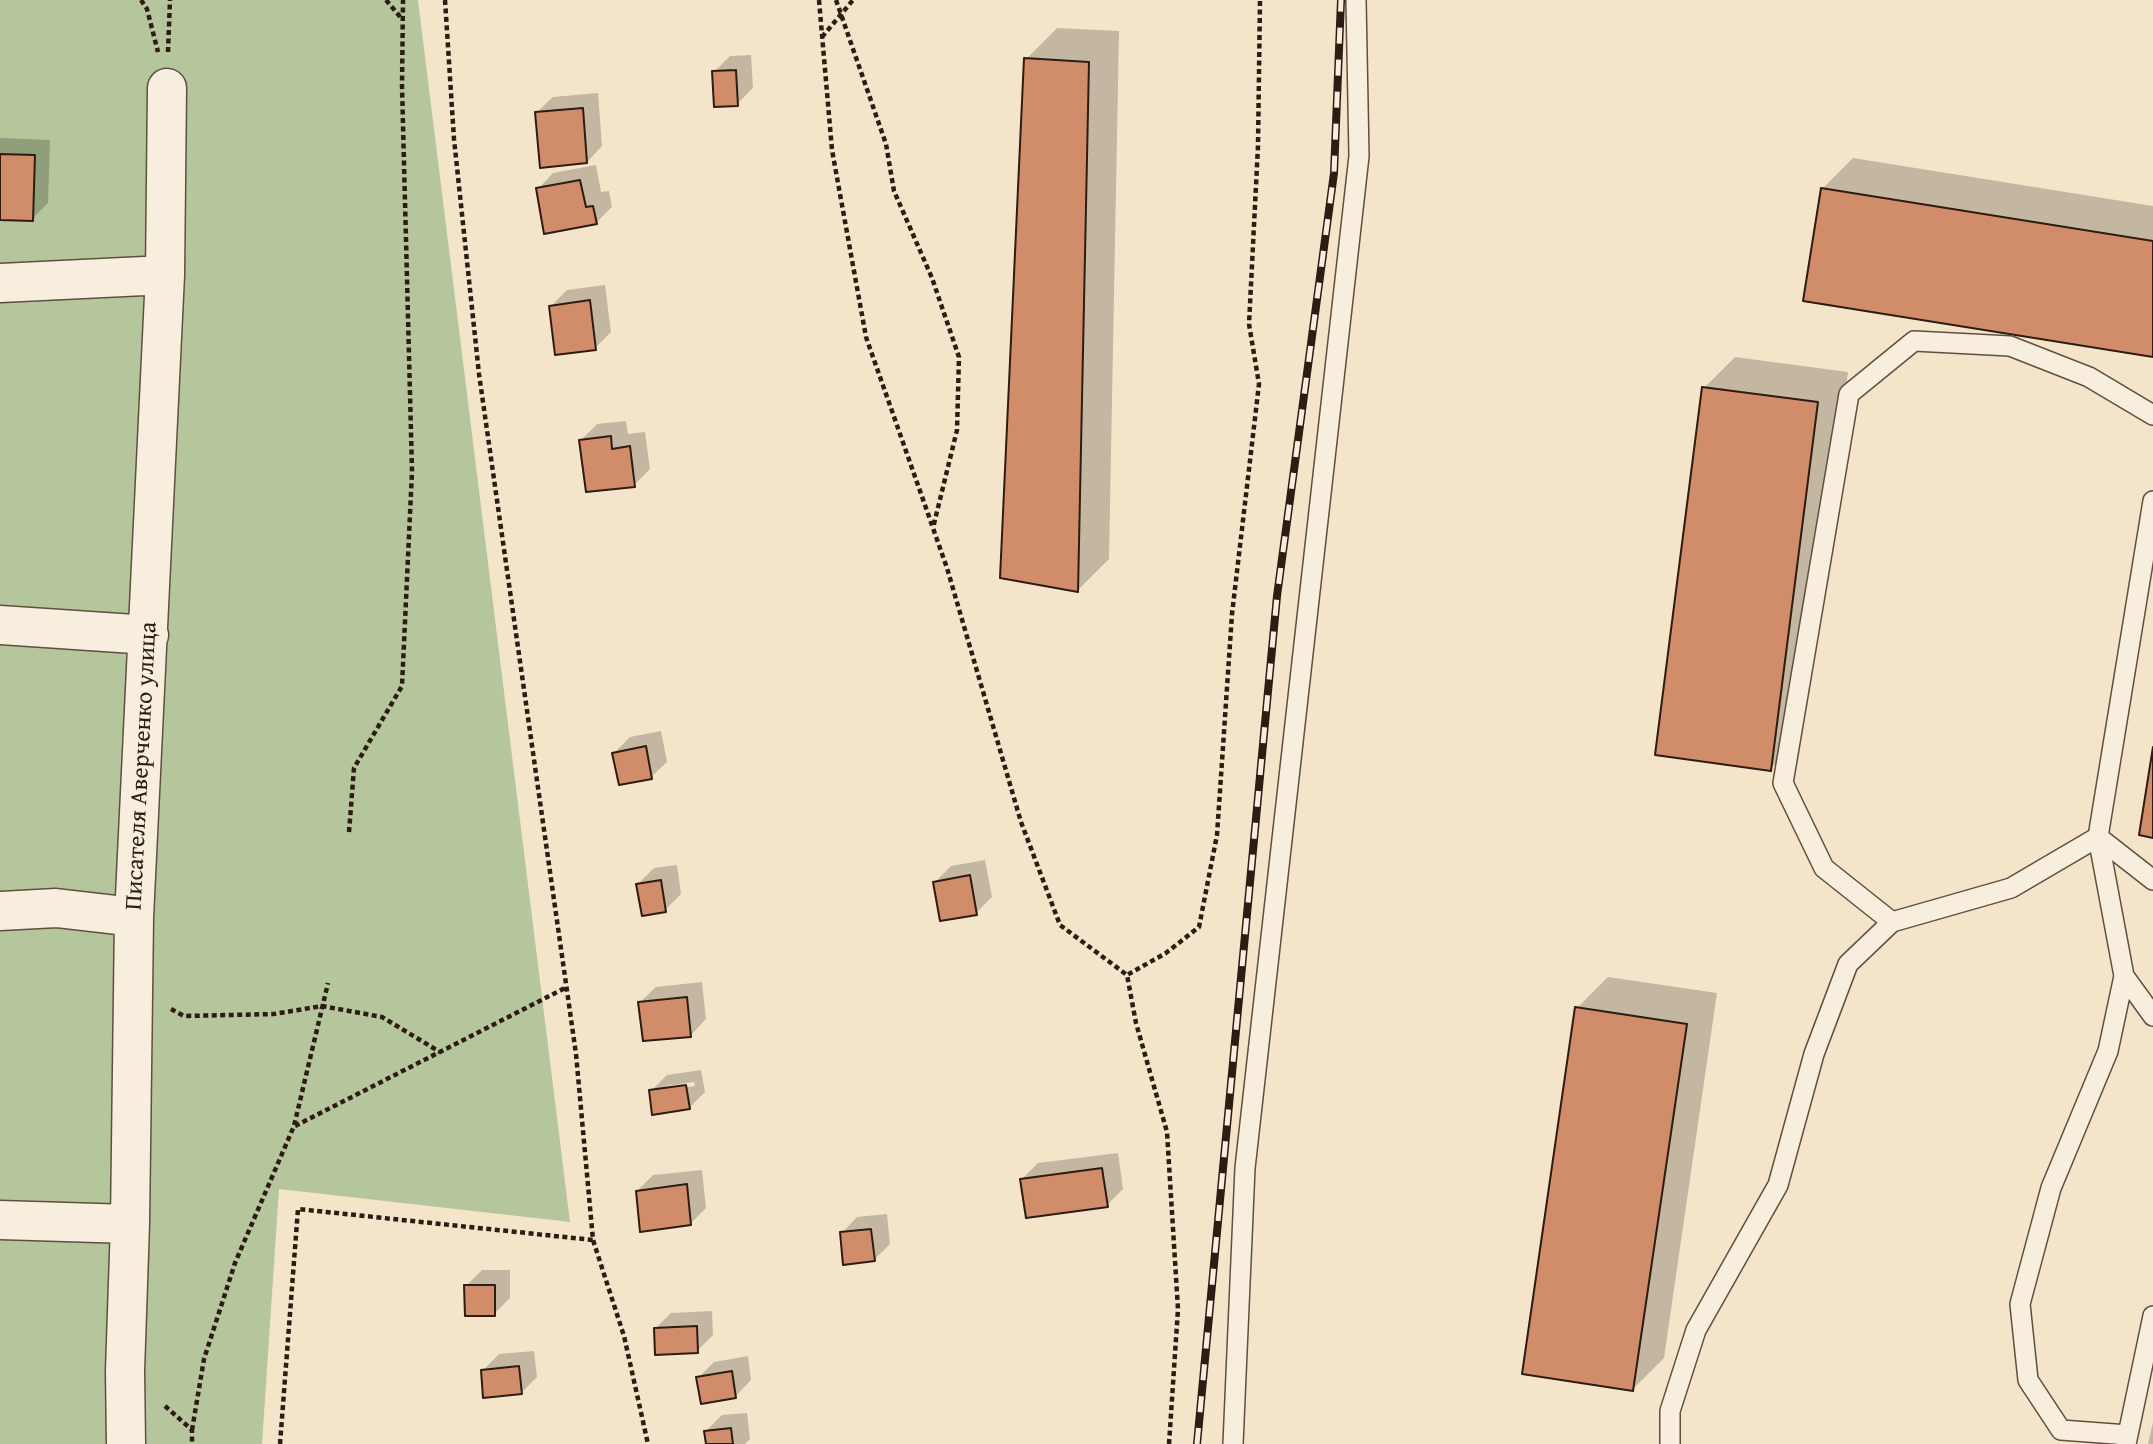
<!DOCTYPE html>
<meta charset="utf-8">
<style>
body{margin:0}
canvas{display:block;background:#f4e5ca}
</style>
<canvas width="2153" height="1444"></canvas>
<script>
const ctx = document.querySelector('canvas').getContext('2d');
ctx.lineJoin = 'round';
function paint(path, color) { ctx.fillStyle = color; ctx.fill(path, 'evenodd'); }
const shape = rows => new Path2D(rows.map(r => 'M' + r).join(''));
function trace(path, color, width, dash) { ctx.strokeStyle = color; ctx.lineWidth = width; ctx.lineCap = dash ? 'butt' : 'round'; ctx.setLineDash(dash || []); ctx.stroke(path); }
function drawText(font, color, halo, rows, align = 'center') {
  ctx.font = font + ' "Gentium Book Plus",serif'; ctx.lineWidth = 5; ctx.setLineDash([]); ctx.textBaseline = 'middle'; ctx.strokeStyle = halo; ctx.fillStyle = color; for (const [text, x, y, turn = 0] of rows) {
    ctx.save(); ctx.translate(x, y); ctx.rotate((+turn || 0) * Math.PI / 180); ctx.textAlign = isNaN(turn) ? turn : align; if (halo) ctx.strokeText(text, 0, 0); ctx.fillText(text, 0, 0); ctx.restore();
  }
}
const green = shape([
 [0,0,418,0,570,1222,279,1189,262,1444,0,1444]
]);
const shadow = shape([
 [1057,28,1119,31,1109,559,1078,590,1026,59],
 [751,55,753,88,737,104,714,72,730,56],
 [598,93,602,146,587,162,537,112,553,97],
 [0,138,50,140,48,203,32,219,0,218],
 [1853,158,2153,206,2153,355,1822,189],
 [596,165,601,192,609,191,612,207,596,223,538,189,553,173],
 [605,285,611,332,595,348,551,306,567,290],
 [1735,357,1848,372,1801,738,1770,769,1704,388],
 [626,421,628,434,645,432,650,469,634,485,581,440,597,424],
 [661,731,667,762,651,777,614,753,630,737],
 [985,860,992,897,976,913,935,882,951,866],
 [677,865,681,894,665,910,638,884,654,868],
 [1608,977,1717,993,1664,1358,1633,1389,1577,1008],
 [702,982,706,1019,691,1035,640,1002,656,987],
 [701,1070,705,1092,689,1108,651,1091,667,1075],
 [694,1082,695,1086,666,1090,666,1086],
 [1118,1153,1123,1189,1107,1205,1022,1179,1038,1163],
 [702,1170,706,1208,690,1224,637,1191,653,1175],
 [887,1214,890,1244,874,1260,842,1233,857,1217],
 [482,1270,510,1270,510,1298,494,1314,466,1286],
 [712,1311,713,1335,697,1351,655,1329,671,1313],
 [534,1351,537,1377,521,1393,483,1370,499,1354],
 [748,1356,751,1380,736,1396,698,1378,714,1362],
 [747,1413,750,1439,745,1444,708,1444,706,1431,722,1415],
 [2153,1422,2153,1444,2148,1444]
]);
const building = shape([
 [1024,58,1089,62,1078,592,1000,578,1024,58],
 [736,70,738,106,714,107,712,71,736,70],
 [583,108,587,163,540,168,535,112,583,108],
 [0,154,35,155,33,221,0,220,0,154],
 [580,180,586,207,593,206,597,224,544,234,536,188,580,180],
 [1821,188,2153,241,2153,357,1803,301,1821,188],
 [590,300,596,350,555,355,549,306,590,300],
 [1702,387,1818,402,1771,771,1655,755,1702,387],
 [611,436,612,449,630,446,635,487,586,492,579,440,611,436],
 [646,746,652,779,619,785,612,753,646,746],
 [2153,747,2153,838,2139,835,2153,747],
 [970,875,977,915,940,921,933,882,970,875],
 [661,880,666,912,642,916,636,884,661,880],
 [687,997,691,1037,643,1041,638,1002,687,997],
 [1575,1007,1687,1024,1633,1391,1522,1374,1575,1007],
 [686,1085,690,1109,652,1115,649,1090,686,1085],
 [1102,1168,1108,1207,1026,1218,1020,1179,1102,1168],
 [687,1184,691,1225,640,1232,636,1191,687,1184],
 [871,1229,875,1261,843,1265,840,1232,871,1229],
 [464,1285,495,1285,495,1316,465,1316,464,1285],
 [697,1326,698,1353,655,1355,654,1328,697,1326],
 [519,1366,522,1394,483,1398,481,1370,519,1366],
 [732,1371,736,1398,701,1404,696,1377,732,1371],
 [731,1428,733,1444,706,1444,704,1431,731,1428]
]);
const path = shape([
 [141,0,147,9,158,52],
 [386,0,402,19],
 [445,0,454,139,479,374,576,1054,593,1240,624,1336,648,1444],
 [819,0,832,150,866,337,947,568,1021,822,1060,925,1127,975],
 [836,0,886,144,894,191,932,278,959,357,957,430,933,528],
 [822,37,853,0],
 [168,52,170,0],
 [349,832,354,768,402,686,412,471,402,86,403,0],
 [171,1009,184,1016,274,1014,322,1006,382,1017,440,1052],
 [295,1126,567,987],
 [165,1406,192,1430,192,1444],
 [192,1430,204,1359,235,1263,294,1126,328,983],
 [280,1444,298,1209,593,1240],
 [1169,1444,1178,1309,1167,1132,1136,1023,1127,975,1166,953,1199,927,1217,835,1232,614,1259,384,1249,324,1258,146,1260,0]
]);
const lane = shape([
 [2153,415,2089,377,2010,346,1914,341,1849,394,1783,783,1824,868,1892,922,2011,888,2098,837,2153,501],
 [2124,976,2153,1016],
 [2128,1435,2061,1430,2028,1380,2020,1304,2051,1188,2108,1051,2124,976,2098,837,2153,880],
 [1233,1444,1245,1168,1359,156,1356,0],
 [1670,1444,1670,1411,1696,1330,1778,1185,1814,1054,1848,964,1892,922],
 [2126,1444,2153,1316]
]);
const street = shape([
 [0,283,165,275],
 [0,625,149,635],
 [0,911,56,908,134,917],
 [0,1220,130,1224],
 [126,1444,125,1371,130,1224,134,917,165,275,167,88]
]);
const rail = shape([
 [1197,1444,1277,596,1334,173,1341,0]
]);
const streetNames = [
 ["Писателя Аверченко улица",142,766,-87]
];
paint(green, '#b5c69c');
paint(shadow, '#0003');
paint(building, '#d18d6a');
trace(building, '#2e1b13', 2);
trace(lane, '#604e41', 22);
trace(street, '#604e41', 41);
trace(path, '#2e1b13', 4.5, [5, 3.5]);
trace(lane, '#f8eedd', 19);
trace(street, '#f8eedd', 38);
trace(rail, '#2e1b13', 8);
trace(rail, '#f8eedd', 5, [16]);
drawText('24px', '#2e1b13', '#f8eedd', streetNames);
</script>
